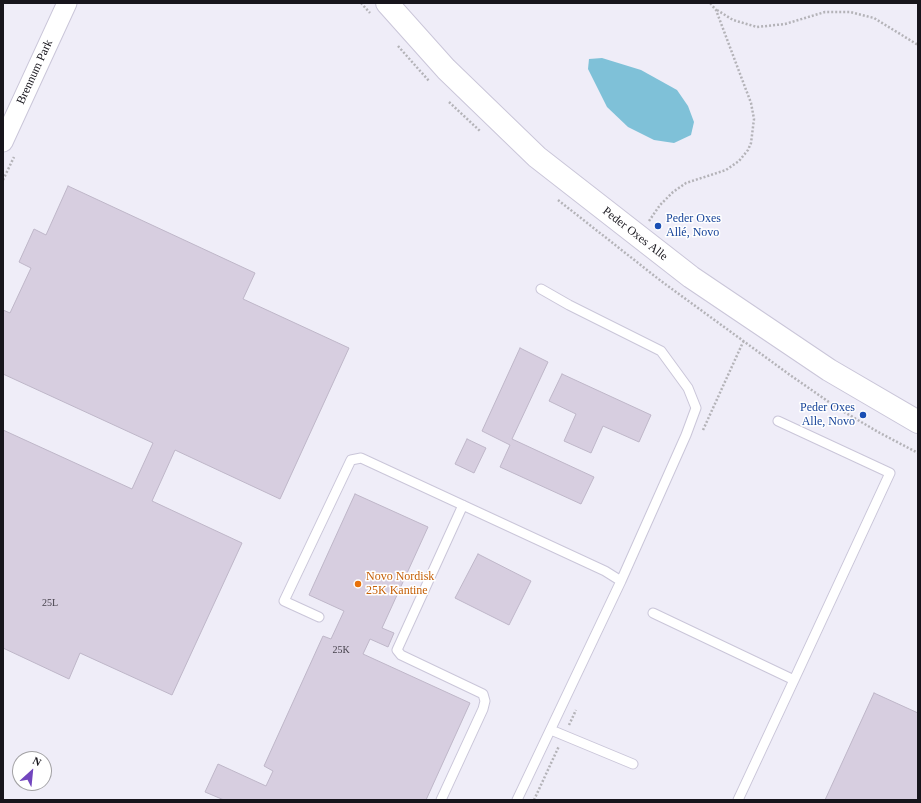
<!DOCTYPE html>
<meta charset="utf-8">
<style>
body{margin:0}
#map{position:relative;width:921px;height:803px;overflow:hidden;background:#fbfafe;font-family:Georgia,serif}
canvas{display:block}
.frame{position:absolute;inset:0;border:4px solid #17151c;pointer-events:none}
.north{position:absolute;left:12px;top:751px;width:40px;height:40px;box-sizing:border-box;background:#fff;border:1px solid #a2a1a4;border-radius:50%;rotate:27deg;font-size:11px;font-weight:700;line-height:16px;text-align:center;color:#17151c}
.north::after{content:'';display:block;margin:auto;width:14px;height:18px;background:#7246be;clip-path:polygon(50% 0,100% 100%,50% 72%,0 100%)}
</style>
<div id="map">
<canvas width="921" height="803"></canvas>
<div class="frame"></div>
<div class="north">N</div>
</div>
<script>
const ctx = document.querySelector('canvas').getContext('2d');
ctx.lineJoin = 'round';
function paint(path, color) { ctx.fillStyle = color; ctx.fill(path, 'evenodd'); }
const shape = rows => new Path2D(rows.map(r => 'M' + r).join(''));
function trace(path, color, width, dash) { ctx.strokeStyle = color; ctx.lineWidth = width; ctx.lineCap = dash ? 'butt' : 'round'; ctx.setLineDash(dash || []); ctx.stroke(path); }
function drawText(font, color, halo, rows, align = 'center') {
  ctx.font = font + ' Georgia,serif'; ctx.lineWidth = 3; ctx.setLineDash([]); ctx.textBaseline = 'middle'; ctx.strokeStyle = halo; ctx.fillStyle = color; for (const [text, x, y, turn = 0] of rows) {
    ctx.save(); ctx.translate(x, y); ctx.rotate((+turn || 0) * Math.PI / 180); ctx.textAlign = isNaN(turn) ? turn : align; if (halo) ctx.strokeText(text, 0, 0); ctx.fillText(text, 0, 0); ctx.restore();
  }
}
const built = shape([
 [3,3,918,3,918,800,3,800],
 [20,759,44,759,44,783,20,783]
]);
const water = shape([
 [602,58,641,70,677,90,688,106,694,122,691,135,674,143,654,140,628,127,607,107,588,69,589,59]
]);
const building = shape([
 [68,186,255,273,243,299,349,348,280,499,175,450,152,501,242,543,172,695,80,653,69,679,3,648,3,430,132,489,153,443,3,374,3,310,10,313,31,268,19,262,34,229,46,235,68,186],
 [520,348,548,362,512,439,594,477,581,504,500,467,510,445,482,431,520,348],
 [562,374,651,415,639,442,603,426,591,453,564,441,576,414,549,401,562,374],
 [467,439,486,448,474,473,455,464,467,439],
 [355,494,428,527,382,628,394,633,388,647,370,639,363,654,470,703,426,800,224,800,205,792,218,764,266,786,273,771,264,766,323,636,331,639,344,611,309,595,355,494],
 [478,554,531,581,509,625,455,598,478,554],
 [874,693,918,713,918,800,825,800,874,693]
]);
const path = shape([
 [361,3,370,13],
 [717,10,733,20,757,27,785,24,825,12,850,12,874,18,918,45],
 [398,46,429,81],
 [449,102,480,131],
 [3,180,14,157],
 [558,200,661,281,790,375,839,409,880,433,918,453],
 [649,221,660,205,673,192,686,183,726,170,739,161,748,150,751,143,754,119,751,103,716,10,710,3],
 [703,430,744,340],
 [569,725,576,710],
 [534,800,559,746]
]);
const lane = shape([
 [541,289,569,305,661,351,688,388,696,408,686,435,621,581],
 [653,613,794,680,890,473,778,421],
 [319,617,284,601,351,460,361,458,605,571,621,581,517,800],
 [551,730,633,764],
 [441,800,483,709,485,701,483,694,401,655,397,650,463,505],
 [738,800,794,680]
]);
const street = shape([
 [3,142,67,3]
]);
const secondary = shape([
 [387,3,446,69,537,157,691,277,829,370,918,422]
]);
const markers = [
 [658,226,4,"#1a4fb4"],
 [863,415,4,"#1a4fb4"],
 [358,584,4,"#e8710a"]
];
const numberNames = [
 ["25L",50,603],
 ["25K",341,650]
];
const streetNames = [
 ["Brennum Park",35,72,-65],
 ["Peder Oxes Alle",635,234,38]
];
const transitNames = [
 ["Peder Oxes",666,219],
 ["Allé, Novo",666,233],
 ["Peder Oxes",855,408,"right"],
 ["Alle, Novo",855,422,"right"]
];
const foodNames = [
 ["Novo Nordisk",366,577],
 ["25K Kantine",366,591]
];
paint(built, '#efedf8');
paint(water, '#7fc1d8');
paint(building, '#d7cee0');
trace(building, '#bfb7c9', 1);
trace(lane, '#cac6d9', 11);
trace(street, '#cac6d9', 21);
trace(secondary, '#cac6d9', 24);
trace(path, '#b4b3b8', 2.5, [2, 2]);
trace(lane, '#fff', 9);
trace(street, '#fff', 19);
trace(secondary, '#fff', 22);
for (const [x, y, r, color] of markers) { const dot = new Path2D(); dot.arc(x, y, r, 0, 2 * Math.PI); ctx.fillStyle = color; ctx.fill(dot); trace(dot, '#fff', 1.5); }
drawText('10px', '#47434d', null, numberNames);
drawText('12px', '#17151c', '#fff', streetNames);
drawText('12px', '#164399', '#fff', transitNames, 'left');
drawText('12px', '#c56008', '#fff', foodNames, 'left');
</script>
